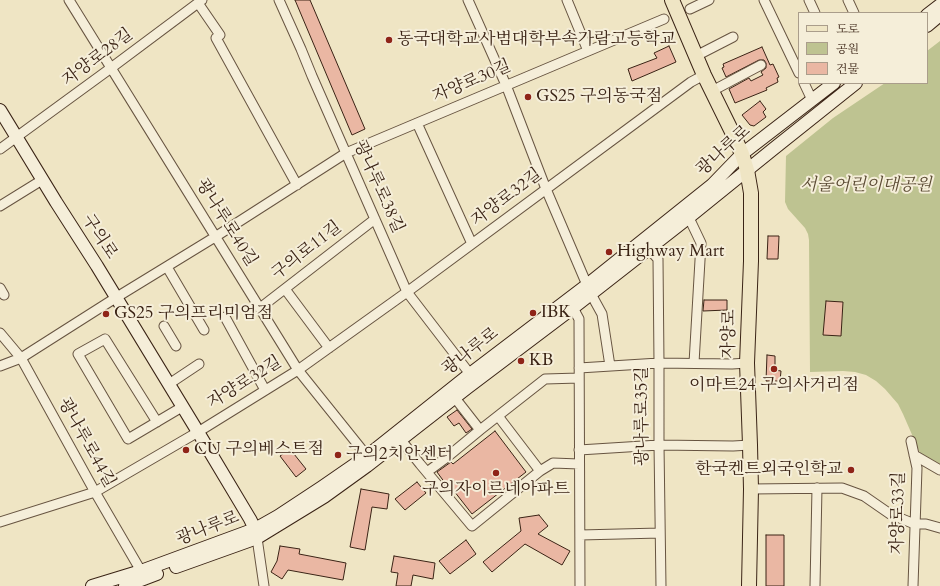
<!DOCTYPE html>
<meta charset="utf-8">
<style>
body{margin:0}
#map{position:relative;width:940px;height:586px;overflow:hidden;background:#efe5c4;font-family:Cardo,"Noto Serif KR",serif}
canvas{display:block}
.legend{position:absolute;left:798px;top:12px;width:130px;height:72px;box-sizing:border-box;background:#f5eed9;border:1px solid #aa9d8b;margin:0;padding:5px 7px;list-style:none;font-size:12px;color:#3a2315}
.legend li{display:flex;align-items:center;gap:8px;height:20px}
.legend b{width:20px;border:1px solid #aa9d8b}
</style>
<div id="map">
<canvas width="940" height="586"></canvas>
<ul class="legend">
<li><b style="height:5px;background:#efe5c4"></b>도로</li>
<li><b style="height:11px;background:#bec391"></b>공원</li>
<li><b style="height:11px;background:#eab7a3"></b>건물</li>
</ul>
</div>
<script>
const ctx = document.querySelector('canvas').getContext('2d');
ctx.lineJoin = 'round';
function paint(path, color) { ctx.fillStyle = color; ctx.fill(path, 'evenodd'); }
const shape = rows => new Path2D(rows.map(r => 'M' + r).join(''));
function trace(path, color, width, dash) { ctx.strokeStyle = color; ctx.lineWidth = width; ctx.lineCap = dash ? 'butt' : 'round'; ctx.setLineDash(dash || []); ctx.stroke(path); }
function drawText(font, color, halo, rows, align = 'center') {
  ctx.font = font + ' Cardo,"Noto Serif KR",serif'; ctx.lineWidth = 4; ctx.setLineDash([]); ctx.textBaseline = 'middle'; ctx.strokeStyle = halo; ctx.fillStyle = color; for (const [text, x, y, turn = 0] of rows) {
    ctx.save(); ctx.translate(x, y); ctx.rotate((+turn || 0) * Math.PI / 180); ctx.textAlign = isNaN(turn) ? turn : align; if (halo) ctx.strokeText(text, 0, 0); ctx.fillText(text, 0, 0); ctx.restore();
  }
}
const green = shape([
 [940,41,940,464,920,453,903,414,898,404,885,389,876,381,866,375,855,372,843,371,810,372,809,240,808,234,805,228,788,209,785,202,786,156,833,118,885,83,927,83,927,51]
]);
const building = shape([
 [295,0,310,0,365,129,352,135,295,0],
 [669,46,676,62,653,72,632,81,628,69,657,58,654,53,669,46],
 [762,47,770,65,773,64,779,77,777,78,778,82,766,88,767,90,735,103,729,89,749,78,751,81,763,75,761,72,766,68,766,63,764,60,759,60,726,77,722,68,724,67,723,64,762,47],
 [760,101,766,109,763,112,766,117,754,126,750,125,742,115,760,101],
 [768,236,779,236,778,259,767,259,768,236],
 [704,300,727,300,727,310,703,311,704,300],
 [826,301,843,302,841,336,823,335,826,301],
 [767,355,775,356,775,370,781,371,780,381,766,381,767,355],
 [457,410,472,429,466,433,459,423,454,426,447,417,457,410],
 [495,431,526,472,472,514,447,482,445,483,437,472,451,462,453,464,495,431],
 [290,449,306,469,296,477,280,456,290,449],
 [417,482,426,493,405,510,395,499,417,482],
 [361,489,389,494,387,509,372,507,365,550,350,547,361,489],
 [539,515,548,526,538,534,570,551,562,565,525,544,492,572,483,562,521,531,519,518,539,515],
 [766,535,784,535,784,586,766,586,766,535],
 [466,540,476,554,450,574,439,561,466,540],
 [280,546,300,549,299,554,346,563,343,580,288,570,282,579,271,572,277,561,280,546],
 [394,556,435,563,433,579,413,575,411,586,396,586,398,573,391,572,394,556]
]);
const street = shape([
 [69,0,298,370,367,456],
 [279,0,301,49,312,76,407,292,470,374],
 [468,0,506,85,546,189,587,285],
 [567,0,588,51],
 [764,0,799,73],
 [809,0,815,13],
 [848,0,854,13],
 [198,3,220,35],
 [690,9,709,0],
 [216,38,297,185],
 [696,56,733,37],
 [804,83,812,100],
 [712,91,761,65],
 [417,123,472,244],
 [0,149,111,68,202,0],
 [0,206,42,180],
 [688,218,691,222,701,243,694,363],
 [649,249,658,259,659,363,659,445,661,586],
 [167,267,204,330],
 [0,288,4,295],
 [285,289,329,348],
 [591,294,602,314,610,366],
 [260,308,375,219],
 [573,308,579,319,580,586],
 [225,317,265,390],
 [164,326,176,346],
 [0,333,21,358,95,492,141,571],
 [0,366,21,358,117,297,215,237,346,153,664,19],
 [579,368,659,363,732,364,747,363],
 [169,384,199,364],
 [455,398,480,430],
 [498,416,540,471],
 [157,422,105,339,78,354,128,439,182,407],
 [401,440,420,464,472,526,540,471,553,463,579,464],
 [911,441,917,468,913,586],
 [579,450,659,445,733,446,750,445],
 [914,455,940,470],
 [427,472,446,458,480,430,545,379,579,378],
 [751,489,842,488,864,496,890,514,912,523,915,524,926,524,940,528],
 [0,522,95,492,198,432,298,370,407,292,691,82,704,75],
 [580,535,660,533],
 [257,538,264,586],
 [815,586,817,488]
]);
const secondary = shape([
 [927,15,940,5],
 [927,26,940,15],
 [0,110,56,202,97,266,198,432,250,519,255,529,257,537],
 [176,567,257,538,324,497,367,466,467,388,573,308,688,218,772,150,856,83],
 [92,586,141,571,255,529,278,516,322,487,367,456,470,374,587,285,712,185,742,154,834,83],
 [125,586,157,574]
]);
const primary = shape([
 [672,0,704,75,734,136,742,154,747,170,751,193,751,261,747,363,750,445,751,489,749,586]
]);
const markers = [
 [389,40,4,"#8f2418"],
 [528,97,4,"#8f2418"],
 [609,252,4,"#8f2418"],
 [533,313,4,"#8f2418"],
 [106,314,4,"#8f2418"],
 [521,361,4,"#8f2418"],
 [774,369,4,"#8f2418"],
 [186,450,4,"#8f2418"],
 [338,455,4,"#8f2418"],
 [851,470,4,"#8f2418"],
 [496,473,4,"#8f2418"]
];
const poiNames = [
 ["동국대학교사범대학부속가람고등학교",397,40],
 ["GS25 구의동국점",536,97],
 ["Highway Mart",617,252],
 ["IBK",541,313],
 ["GS25 구의프리미엄점",114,314],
 ["KB",529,361],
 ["이마트24 구의사거리점",774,386,"center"],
 ["CU 구의베스트점",194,450],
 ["구의2치안센터",346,455],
 ["한국켄트외국인학교",843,470,"right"],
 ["구의자이르네아파트",496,490,"center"]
];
const streetNames = [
 ["자양로28길",98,58,-37],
 ["자양로30길",472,82,-23],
 ["광나루로",724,151,-42],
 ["광나루로38길",378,187,66],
 ["자양로32길",507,198,-37],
 ["광나루로40길",226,223,58],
 ["구의로",99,237,57],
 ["구의로11길",307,251,-38],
 ["자양로",730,334,-89],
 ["광나루로",471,352,-38],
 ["자양로32길",245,383,-32],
 ["광나루로35길",643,416,-90],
 ["광나루로44길",86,443,61],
 ["자양로33길",899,513,-89],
 ["광나루로",208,529,-21]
];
const parkNames = [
 ["서울어린이대공원",866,186]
];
paint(green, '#bec391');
paint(building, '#eab7a3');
trace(building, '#3a2315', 1);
trace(street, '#675441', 11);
trace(secondary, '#3a2315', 14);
trace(primary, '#3a2315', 16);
trace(street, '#f5eed9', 9);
trace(secondary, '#f5eed9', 12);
trace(primary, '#efe5c4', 14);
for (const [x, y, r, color] of markers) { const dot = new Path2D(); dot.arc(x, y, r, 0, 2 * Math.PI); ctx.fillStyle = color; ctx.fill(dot); trace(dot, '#f5eed9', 1.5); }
drawText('17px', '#3a2315', '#f5eed9', poiNames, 'left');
drawText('17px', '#3a2315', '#f5eed9', streetNames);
drawText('italic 17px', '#5b4b34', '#f5eed9', parkNames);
</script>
